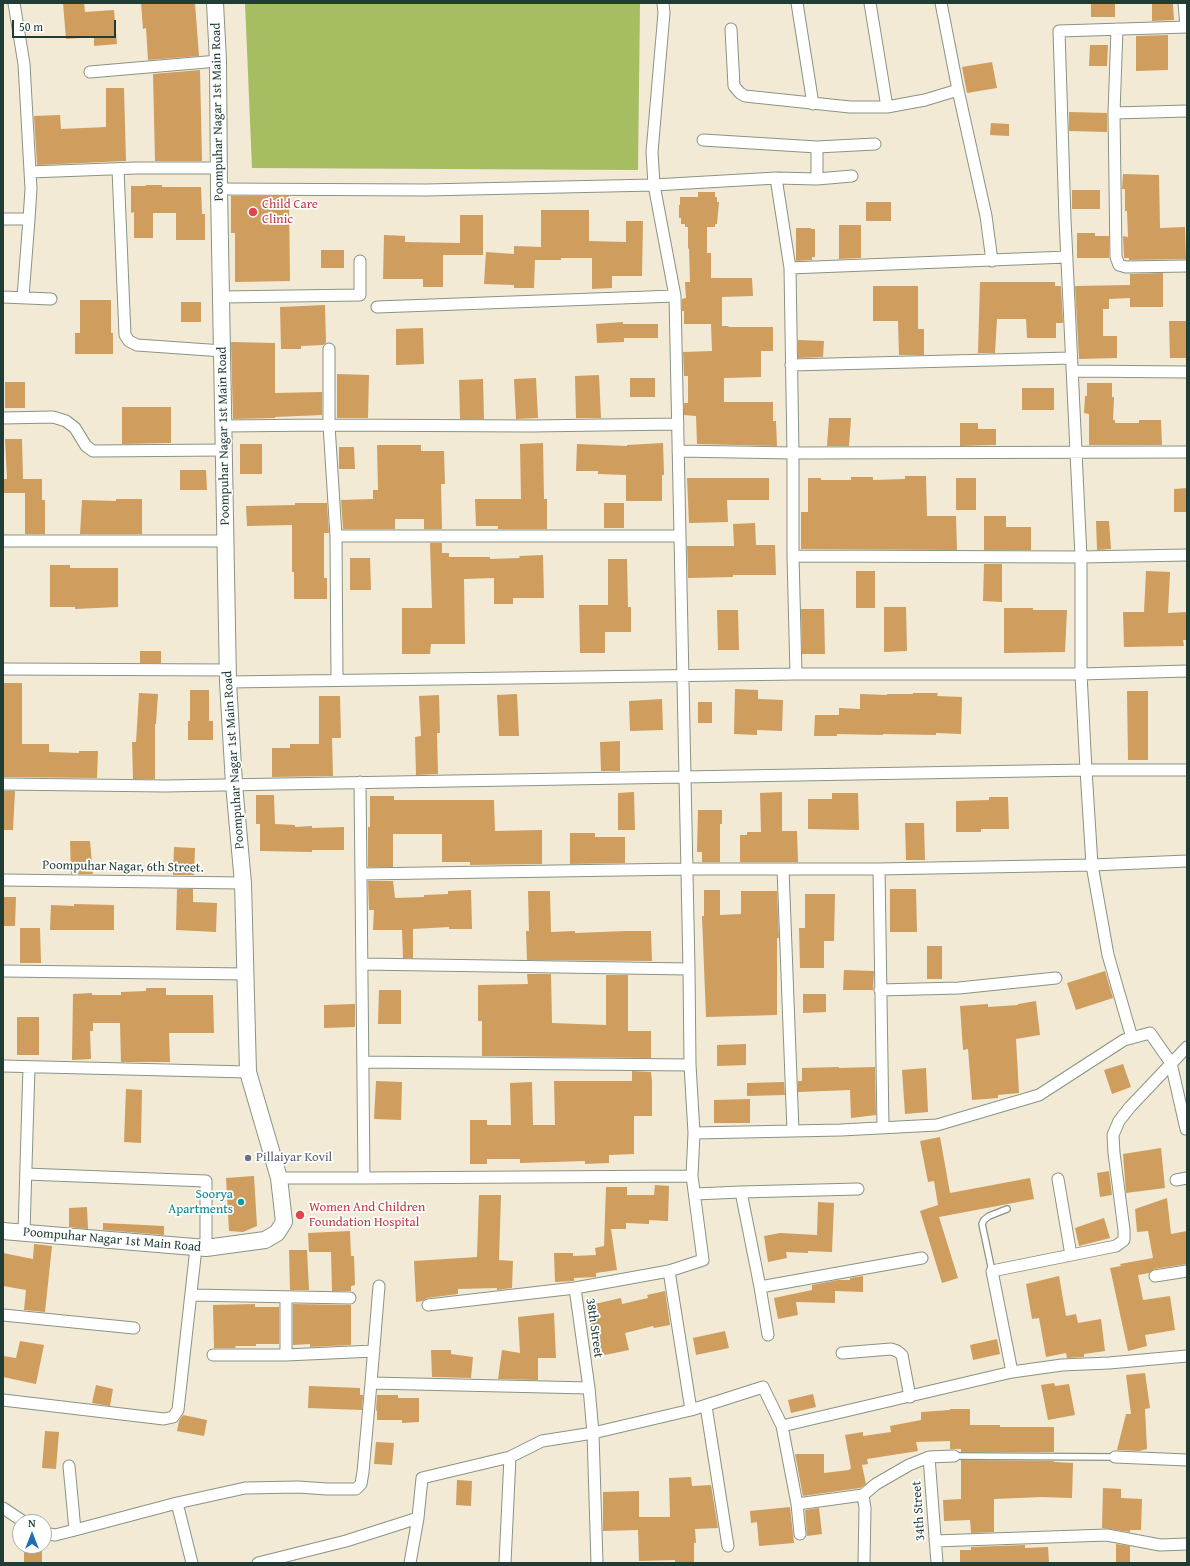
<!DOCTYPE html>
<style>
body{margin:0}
#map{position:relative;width:1190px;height:1566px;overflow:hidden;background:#f2ead4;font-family:"Gentium Book Plus",serif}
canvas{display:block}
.frame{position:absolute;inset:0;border:4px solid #1f3d34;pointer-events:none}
.north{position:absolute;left:12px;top:1514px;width:40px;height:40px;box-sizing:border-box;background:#fff;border:1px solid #a5b1ae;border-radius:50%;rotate:0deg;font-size:11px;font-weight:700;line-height:16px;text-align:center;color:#1f3d34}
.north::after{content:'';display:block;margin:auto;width:14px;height:18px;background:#1f6fb2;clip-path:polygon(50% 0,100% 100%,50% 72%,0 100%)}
.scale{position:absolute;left:12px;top:20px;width:104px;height:18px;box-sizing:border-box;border:2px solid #1f3d34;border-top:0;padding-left:5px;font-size:12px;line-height:14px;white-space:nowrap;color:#1f3d34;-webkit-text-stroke:3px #fff;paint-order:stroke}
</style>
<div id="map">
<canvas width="1190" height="1566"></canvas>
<div class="frame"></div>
<div class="north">N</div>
<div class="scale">50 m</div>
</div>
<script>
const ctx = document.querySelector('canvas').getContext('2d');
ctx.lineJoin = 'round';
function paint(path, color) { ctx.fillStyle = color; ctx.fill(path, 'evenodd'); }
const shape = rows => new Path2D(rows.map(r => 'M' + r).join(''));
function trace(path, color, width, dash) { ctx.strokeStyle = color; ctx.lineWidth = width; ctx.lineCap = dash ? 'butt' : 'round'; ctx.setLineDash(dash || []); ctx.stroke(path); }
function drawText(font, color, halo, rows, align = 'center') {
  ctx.font = font + ' "Gentium Book Plus",serif'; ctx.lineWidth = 3.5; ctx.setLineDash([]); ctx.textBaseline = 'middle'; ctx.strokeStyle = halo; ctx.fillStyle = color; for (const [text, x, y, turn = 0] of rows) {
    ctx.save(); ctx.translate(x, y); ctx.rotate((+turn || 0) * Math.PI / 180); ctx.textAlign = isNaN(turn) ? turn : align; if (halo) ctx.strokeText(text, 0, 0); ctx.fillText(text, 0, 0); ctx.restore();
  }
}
const green = shape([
 [245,3,640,3,638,170,252,168]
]);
const building = shape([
 [63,3,84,3,85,12,114,10,117,44,94,46,94,37,66,39],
 [141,3,195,3,199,56,148,60,146,28,143,29],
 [1091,3,1115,3,1115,17,1091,17],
 [1152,4,1173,4,1174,20,1152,21],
 [1168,35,1168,70,1136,71,1136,36],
 [1090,45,1108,45,1107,66,1089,66],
 [992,62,997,88,967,93,962,67],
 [200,70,202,161,155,161,153,74],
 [106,88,124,88,126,161,37,165,34,116,60,115,61,129,106,127],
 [1069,112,1107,113,1107,132,1069,131],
 [991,123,1009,124,1009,136,990,135],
 [1123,174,1159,175,1160,228,1185,227,1186,259,1129,260,1129,258,1124,258,1123,236,1128,237,1127,211,1125,211,1125,189,1122,189],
 [146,185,162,185,162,187,201,187,202,214,205,214,205,240,176,240,176,213,153,213,153,238,134,238,134,212,131,213,131,186,146,186],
 [1072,190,1100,190,1100,209,1072,209],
 [698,192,715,192,715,197,717,197,717,202,719,202,717,224,715,224,715,227,707,227,707,253,711,253,711,278,752,278,753,296,722,297,722,326,728,326,729,327,773,327,773,351,761,351,761,377,724,378,724,402,773,402,773,421,776,421,777,446,697,444,696,416,684,415,684,403,688,403,688,376,684,376,683,352,712,351,711,324,684,324,684,311,682,311,682,299,686,298,685,282,690,282,689,248,688,249,688,227,685,227,685,224,681,224,681,218,679,218,679,205,680,205,680,197,698,197],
 [231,196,289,196,290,281,235,282,235,233,231,233],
 [866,202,891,202,891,221,866,221],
 [541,210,589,210,589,241,626,242,626,221,643,221,642,276,612,276,612,288,592,289,592,258,561,258,561,260,535,260,534,288,514,288,514,285,484,284,486,252,514,254,514,246,541,247],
 [460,215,483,215,483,255,443,255,443,287,423,287,423,279,383,279,384,235,405,236,405,242,460,243],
 [839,225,861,225,861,258,839,259],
 [796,228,811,228,811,229,815,229,815,257,812,257,812,260,796,261],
 [1077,233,1095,233,1095,236,1109,236,1109,258,1077,258],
 [321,250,344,250,344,268,321,268],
 [1163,273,1163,307,1130,307,1130,298,1109,299,1109,309,1103,309,1103,336,1117,336,1117,358,1079,359,1075,286,1130,285,1130,274],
 [980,282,1055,282,1055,286,1061,286,1063,323,1056,323,1056,338,1027,338,1026,319,997,319,995,353,978,353],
 [873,286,918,286,918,329,924,329,924,355,899,355,898,321,873,321],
 [80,300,111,300,111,333,113,333,113,354,75,354,75,333,80,333],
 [181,302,201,302,201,322,181,322],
 [325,305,326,343,323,345,301,346,301,349,281,349,280,307],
 [1169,321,1187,321,1187,358,1170,358],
 [623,322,623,324,658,324,658,338,624,338,624,342,597,343,596,324],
 [423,328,424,364,396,365,396,329],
 [798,340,824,341,823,357,798,358],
 [231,342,275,343,275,393,322,392,322,415,275,417,275,418,233,419],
 [337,374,369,375,368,418,337,418],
 [599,375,601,418,576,418,575,376],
 [536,378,538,418,516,419,514,379],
 [630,378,655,378,655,397,630,397],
 [483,379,484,419,460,419,459,380],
 [5,382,25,382,25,408,5,408],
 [1087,383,1112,383,1112,397,1114,397,1113,420,1115,420,1115,423,1139,423,1139,420,1161,420,1162,445,1089,445,1089,414,1084,413,1085,396,1087,396],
 [1022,388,1054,388,1054,410,1022,410],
 [122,407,171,407,171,443,122,444],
 [829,418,851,418,849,446,827,446],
 [960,423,978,423,978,429,996,429,996,445,960,446],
 [5,439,22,439,23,479,42,479,42,500,45,500,45,534,25,534,25,493,3,493,3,479,7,479],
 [543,443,544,499,547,499,547,529,498,529,498,526,476,526,475,499,521,499,520,444],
 [663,443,664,475,662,475,662,501,626,501,626,475,598,474,598,471,576,471,577,444,627,446,627,445],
 [240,444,262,444,262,474,240,474],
 [377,445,421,445,421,451,444,451,445,484,441,484,442,529,424,529,424,519,395,519,395,529,343,529,341,500,373,499,373,490,378,490],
 [339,447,354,447,355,469,339,469],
 [180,470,206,470,207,490,180,490],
 [905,476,926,476,927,516,956,516,957,550,801,549,801,512,808,512,808,478,821,478,821,480,851,480,851,477,873,477,873,480,905,479],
 [687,478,769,478,769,500,727,500,728,522,689,523],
 [956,478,976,478,976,510,956,510],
 [1187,488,1187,512,1174,512,1174,489],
 [116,499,142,499,142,534,80,534,82,500,116,501],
 [295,503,327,503,329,533,324,533,324,578,327,578,327,599,294,599,294,572,292,572,292,525,247,526,246,506,295,505],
 [604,503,624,503,624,528,604,528],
 [984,516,1006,516,1006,527,1031,527,1031,550,984,550],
 [1096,521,1109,521,1111,549,1097,550],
 [755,523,756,545,775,545,776,575,733,575,733,577,688,578,687,546,734,546,733,524],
 [430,543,442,543,442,553,449,553,449,557,490,557,490,559,520,558,519,556,543,555,544,598,513,598,513,604,494,604,494,578,464,579,465,644,431,644,430,654,402,654,402,608,432,608],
 [350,558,370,558,371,590,350,590],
 [608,559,627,559,628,607,631,607,631,632,605,632,605,653,580,653,579,605,608,605],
 [984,564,1002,564,1002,602,983,601],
 [50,565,70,565,70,568,118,568,118,607,75,609,75,607,50,607],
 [856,571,875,571,875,608,856,608],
 [1146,571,1170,572,1168,613,1187,612,1187,640,1183,640,1184,646,1124,647,1123,612,1144,612],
 [884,607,906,607,907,651,884,652],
 [1004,608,1033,608,1033,610,1067,610,1065,652,1004,653],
 [801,609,824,609,825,654,802,654],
 [717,610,738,610,739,650,718,650],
 [140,651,161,651,161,663,140,663],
 [3,683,22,683,22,744,49,744,49,752,79,753,79,751,98,751,97,778,3,777],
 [735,689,758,690,758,699,783,700,782,731,757,730,757,735,734,734],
 [190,690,209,690,209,721,213,721,213,740,188,740,188,721,190,721],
 [1127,691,1148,691,1148,760,1128,760],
 [139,693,158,694,156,724,155,724,155,779,133,779,132,742,136,742],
 [913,693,938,693,937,696,962,697,961,734,936,733,936,735,883,734,883,735,837,734,837,736,814,736,815,715,839,715,839,708,860,709,860,694,887,695,887,694,913,694],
 [517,694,519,736,499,736,497,695],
 [439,695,440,733,437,733,438,774,416,775,415,737,421,736,419,696],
 [319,696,340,696,341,738,332,738,333,776,272,777,272,748,290,748,290,744,319,744],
 [662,699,663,730,630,731,629,701],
 [698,702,712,702,712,723,698,723],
 [620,741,620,771,601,771,600,742],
 [3,791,15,791,13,830,3,830],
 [634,792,635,830,618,830,618,793],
 [782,792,782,831,797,831,798,862,740,862,740,835,747,835,747,832,761,832,760,793],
 [832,793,858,793,859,830,808,829,808,799,832,799],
 [256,795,274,795,275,824,295,825,295,827,312,826,312,828,344,827,344,850,312,850,312,852,260,851,260,824,256,824],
 [370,796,394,796,394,800,494,800,495,831,542,830,542,864,470,865,470,862,442,862,442,834,393,834,393,867,368,867,368,827,370,827],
 [989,797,1008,797,1009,829,981,829,981,832,956,832,956,801,989,800],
 [698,810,722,810,722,824,720,824,720,862,702,862,702,852,697,852],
 [905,823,924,823,925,860,906,860],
 [570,833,595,833,595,837,625,837,625,863,570,864],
 [70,841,90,841,93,874,71,874],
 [174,847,195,848,194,875,173,875],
 [368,881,393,881,395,898,424,897,424,895,448,894,448,891,471,890,472,929,449,929,449,927,413,929,413,958,403,958,402,930,373,930,374,910,369,910],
 [177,889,193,889,193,902,217,903,216,932,176,930],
 [890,889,916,889,917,932,890,932],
 [704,890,720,890,720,915,741,914,741,891,777,891,779,938,777,938,777,1015,706,1017,702,916,704,916],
 [528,891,550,891,551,932,575,931,575,933,627,931,651,931,652,961,527,960,526,931,529,931],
 [805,894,835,894,834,941,824,941,824,968,800,968,799,928,805,928],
 [3,897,16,897,15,926,3,926],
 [74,904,114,905,114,930,50,930,51,905,74,906],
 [20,928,40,928,41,963,20,963],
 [927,946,942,946,942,979,927,979],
 [844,970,874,971,873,990,843,990],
 [1105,971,1113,998,1076,1010,1067,983],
 [527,974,551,974,552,1023,606,1025,606,975,628,975,628,1031,651,1031,651,1058,482,1056,482,1021,478,1021,478,985,528,984],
 [146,988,166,988,166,995,213,995,214,1033,169,1033,170,1062,121,1062,120,1023,93,1023,93,1031,90,1031,91,1059,72,1060,73,994,92,993,92,995,121,995,121,992,146,991],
 [379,990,401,990,401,1024,378,1024],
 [803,994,826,994,826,1012,803,1013],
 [1036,1001,1040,1035,1016,1039,1019,1093,998,1095,998,1098,972,1100,968,1049,963,1050,960,1006,988,1004,988,1007,1018,1005,1018,1004],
 [355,1004,355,1027,324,1028,324,1005],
 [17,1017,39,1017,39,1055,17,1055],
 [746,1044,746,1065,717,1066,717,1045],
 [1123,1064,1131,1087,1112,1094,1104,1070],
 [839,1067,839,1068,875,1067,876,1115,851,1118,850,1090,798,1092,798,1081,802,1081,802,1068],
 [926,1068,928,1112,905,1114,902,1070],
 [632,1071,651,1072,652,1082,652,1116,634,1116,634,1154,609,1155,609,1163,585,1164,585,1161,520,1163,520,1159,487,1159,487,1164,470,1164,470,1120,487,1120,487,1125,511,1125,510,1083,532,1082,533,1125,555,1125,554,1081,632,1081],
 [376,1081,402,1082,401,1120,374,1119],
 [784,1082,785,1095,747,1096,747,1083],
 [126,1089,142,1090,141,1143,124,1142],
 [750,1099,750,1123,714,1123,714,1100],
 [940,1137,950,1193,1030,1178,1034,1199,939,1217,958,1278,942,1283,920,1211,938,1205,934,1181,928,1182,920,1141],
 [1161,1148,1165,1188,1126,1193,1123,1154],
 [1109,1171,1112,1195,1100,1197,1097,1173],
 [254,1176,257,1226,243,1232,229,1231,226,1178],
 [655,1185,669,1186,668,1221,649,1220,649,1224,626,1223,626,1229,611,1229,617,1270,596,1273,596,1277,574,1278,574,1281,555,1282,554,1253,573,1253,573,1256,596,1255,595,1248,604,1246,606,1187,627,1187,627,1195,654,1195],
 [479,1195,501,1195,499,1260,513,1261,512,1288,497,1290,497,1288,458,1289,458,1294,427,1298,422,1301,416,1302,414,1261,477,1257],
 [1167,1198,1171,1234,1187,1231,1187,1264,1154,1269,1149,1273,1138,1275,1143,1300,1170,1296,1175,1330,1145,1335,1147,1346,1128,1351,1110,1268,1121,1266,1120,1264,1153,1258,1148,1231,1137,1232,1135,1209],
 [818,1202,834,1203,832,1252,808,1251,808,1253,786,1252,787,1258,768,1262,764,1236,780,1233,817,1235],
 [87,1207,88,1229,69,1227,69,1208],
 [1104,1218,1110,1238,1079,1246,1075,1228],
 [103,1223,164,1226,164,1235,103,1230],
 [350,1231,351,1256,354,1256,355,1285,351,1286,351,1291,332,1291,331,1252,309,1252,308,1233],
 [34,1244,52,1246,45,1312,24,1310,26,1290,3,1286,3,1253,33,1259],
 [289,1250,307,1250,309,1290,290,1290],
 [863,1276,863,1292,835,1291,835,1303,796,1302,798,1315,778,1319,774,1298,812,1290,812,1285,838,1280,850,1280,850,1278],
 [1059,1276,1066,1316,1076,1314,1078,1323,1101,1319,1105,1351,1084,1354,1084,1357,1067,1358,1066,1353,1046,1357,1039,1318,1032,1319,1026,1284],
 [665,1291,670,1325,654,1328,653,1326,625,1333,629,1350,595,1357,592,1344,594,1343,586,1306,621,1298,622,1304,648,1298,647,1295],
 [255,1304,255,1307,279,1307,279,1344,256,1344,256,1346,235,1346,236,1348,214,1348,213,1305],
 [293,1304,351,1305,351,1345,310,1347,310,1344,293,1345],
 [554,1313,556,1358,538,1358,538,1380,498,1379,502,1350,520,1353,518,1317],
 [725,1331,729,1348,696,1355,693,1338],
 [997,1339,1000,1354,973,1360,970,1345],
 [20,1341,44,1345,36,1384,3,1377,3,1356,16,1358],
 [431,1350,451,1350,451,1354,473,1357,471,1378,432,1377],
 [1145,1373,1150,1408,1145,1409,1147,1449,1139,1451,1117,1450,1126,1414,1131,1414,1126,1375],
 [1054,1383,1055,1386,1069,1384,1075,1415,1048,1420,1041,1385],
 [96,1385,113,1389,110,1406,92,1403],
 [309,1386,360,1388,360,1395,363,1395,362,1410,308,1408],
 [813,1394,816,1407,791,1413,788,1400],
 [377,1395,398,1395,398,1398,419,1398,419,1422,402,1423,402,1420,377,1420,377,1411,376,1410],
 [950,1409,970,1409,970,1425,1000,1425,1000,1427,1054,1427,1054,1452,961,1452,961,1449,950,1449,950,1441,916,1442,918,1451,867,1459,868,1464,862,1465,866,1484,860,1488,803,1496,795,1454,824,1454,824,1473,849,1470,851,1468,845,1435,863,1432,863,1436,891,1432,890,1426,921,1420,921,1412,950,1410],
 [183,1415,207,1420,204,1436,177,1431,179,1421],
 [45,1431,59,1432,56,1469,42,1468],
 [376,1442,394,1443,392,1465,374,1464],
 [961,1460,1054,1461,1054,1462,1073,1463,1072,1498,1042,1497,994,1499,994,1532,971,1533,970,1520,944,1521,943,1500,961,1499],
 [691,1477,692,1486,711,1485,718,1528,695,1529,696,1543,694,1543,694,1563,675,1563,675,1560,639,1561,638,1530,603,1531,603,1492,639,1491,639,1517,670,1517,669,1478],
 [457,1480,472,1481,471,1506,456,1505],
 [1103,1488,1121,1489,1121,1498,1142,1499,1141,1530,1130,1530,1130,1532,1102,1528],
 [790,1507,794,1543,759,1546,757,1522,751,1523,750,1511],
 [819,1508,822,1534,807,1536,805,1510],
 [1116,1544,1130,1546,1130,1563,1116,1563],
 [1025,1545,1025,1548,1048,1547,1049,1563,960,1563,960,1550,971,1550,971,1547],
 [24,1551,42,1551,42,1563,24,1563]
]);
const service = shape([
 [992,1271,982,1224,984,1220,989,1216,1007,1209],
 [954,1456,1115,1457]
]);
const minor = shape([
 [797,3,813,104],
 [870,3,887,107],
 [1184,3,1186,27],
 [1187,27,1059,31,1065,219,1081,557,1081,674,1086,770,1187,770],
 [731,29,734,86,740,93,745,96,850,107,887,107,925,100,958,90,941,3],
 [1117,29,1114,113,1116,257,1119,265,1126,267,1187,266],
 [90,72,218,61],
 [958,90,986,216,992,261],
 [1114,113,1187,111],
 [703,140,817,147,817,179],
 [817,147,875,144],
 [118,169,125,335,129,341,137,345,223,351],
 [30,172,136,168,219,168],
 [776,178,817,179,852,176],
 [219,189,426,190,654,185,776,178,790,268,793,453,793,556,796,674],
 [3,219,29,219,31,189,24,64,14,3],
 [790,268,1067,257],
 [3,297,51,299],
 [23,297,29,219],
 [222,297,360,295,360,261],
 [377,307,675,296],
 [329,349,329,425,336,536,337,680],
 [791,365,1071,358],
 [1073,371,1187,372],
 [3,418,53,417,66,421,75,428,86,446,93,451,225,450],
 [224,426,324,425,531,426,678,424],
 [678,451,793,453,1187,452],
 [336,536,680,536],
 [3,541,226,541],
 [793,556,1081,557,1187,555],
 [3,669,228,670],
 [228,682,796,674,1081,674,1187,671],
 [360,782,364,1178],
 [3,784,165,786,1086,770,1092,865,1108,955,1132,1038],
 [783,869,793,1131],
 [879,869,883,1127],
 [361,874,686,869,879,869,1092,865,1187,861],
 [3,880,243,883],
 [362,964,689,969],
 [3,971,247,974],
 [880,990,959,988,1056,978],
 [363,1062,690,1065],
 [3,1066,248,1072],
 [694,1133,841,1130,937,1125,1039,1095,1124,1040,1150,1033,1171,1063,1186,1129,1187,1129],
 [26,1174,206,1181,206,1248],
 [279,1178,364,1178,692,1176],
 [1058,1179,1071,1255],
 [1176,1180,1187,1178],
 [858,1189,741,1192,760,1287,922,1258],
 [695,1194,741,1192],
 [24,1232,29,1067],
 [669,1271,691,1410],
 [1155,1276,1187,1271],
 [760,1287,768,1335],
 [191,1295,350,1298],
 [428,1305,575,1288],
 [3,1315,134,1328],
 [842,1353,891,1349,897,1351,902,1355,910,1397],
 [213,1355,286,1355,374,1351],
 [286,1355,286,1297],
 [1012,1372,992,1271,1116,1246,1124,1240,1124,1230,1114,1153,1113,1135,1119,1121,1130,1107,1187,1047],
 [371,1383,379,1286],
 [3,1400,164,1419,173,1417,178,1410,196,1248],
 [706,1406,728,1546],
 [782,1426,797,1504,800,1534],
 [929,1457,937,1563],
 [1115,1457,1187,1460],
 [69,1466,75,1530],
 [177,1503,245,1488,298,1487,327,1489,356,1489,361,1484,363,1472,371,1383,589,1388],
 [797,1504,863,1495],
 [3,1508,24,1522],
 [44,1533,55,1535,75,1530,177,1503,192,1563],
 [935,1541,1107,1535,1160,1545,1187,1544],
 [258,1563,346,1541,418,1518],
 [410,1563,418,1518,422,1478,510,1457,542,1441,593,1433,691,1410,763,1387,782,1426,1012,1372,1062,1365,1109,1363,1187,1356],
 [505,1563,510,1457],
 [597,1563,593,1433,589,1388,575,1288,669,1271,703,1260,692,1176,694,1133,690,1065,689,969,675,296,654,185,652,152,664,13,663,3],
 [864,1563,865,1508,863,1495,876,1484,909,1465,929,1457,954,1456]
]);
const secondary = shape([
 [3,1231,206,1248,265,1240,277,1233,284,1222,279,1178,248,1072,243,883,234,784,228,682,219,189,218,61,215,3]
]);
const markers = [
 [253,212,5,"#e0444e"],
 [248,1158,4,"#6b7280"],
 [241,1202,4,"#0f9aa8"],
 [300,1215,5,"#e0444e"]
];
const streetNames = [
 ["Poompuhar Nagar 1st Main Road",218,112,-91],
 ["Poompuhar Nagar 1st Main Road",224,436,-91],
 ["Poompuhar Nagar 1st Main Road",234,760,-94],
 ["Poompuhar Nagar, 6th Street.",123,867,1],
 ["Poompuhar Nagar 1st Main Road",112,1240,5],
 ["38th Street",594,1328,82],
 ["34th Street",919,1511,-94]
];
const healthNames = [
 ["Child Care",262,205],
 ["Clinic",262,220],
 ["Women And Children",309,1208],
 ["Foundation Hospital",309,1223]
];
const worshipNames = [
 ["Pillaiyar Kovil",256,1158]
];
const cultureNames = [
 ["Soorya",233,1195],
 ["Apartments",233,1210]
];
paint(green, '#a6bd62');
paint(building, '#cf9d5e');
trace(service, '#889484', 8);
trace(minor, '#889484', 13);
trace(secondary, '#889484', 18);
trace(service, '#fff', 5.5);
trace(minor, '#fff', 11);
trace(secondary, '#fff', 16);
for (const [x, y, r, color] of markers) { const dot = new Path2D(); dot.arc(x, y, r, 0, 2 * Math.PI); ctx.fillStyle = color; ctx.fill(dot); trace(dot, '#fff', 1.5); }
drawText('13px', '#1f3d34', '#fff', streetNames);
drawText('13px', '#be3a42', '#fff', healthNames, 'left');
drawText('13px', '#5b616d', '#fff', worshipNames, 'left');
drawText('13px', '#0d838f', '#fff', cultureNames, 'right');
</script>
